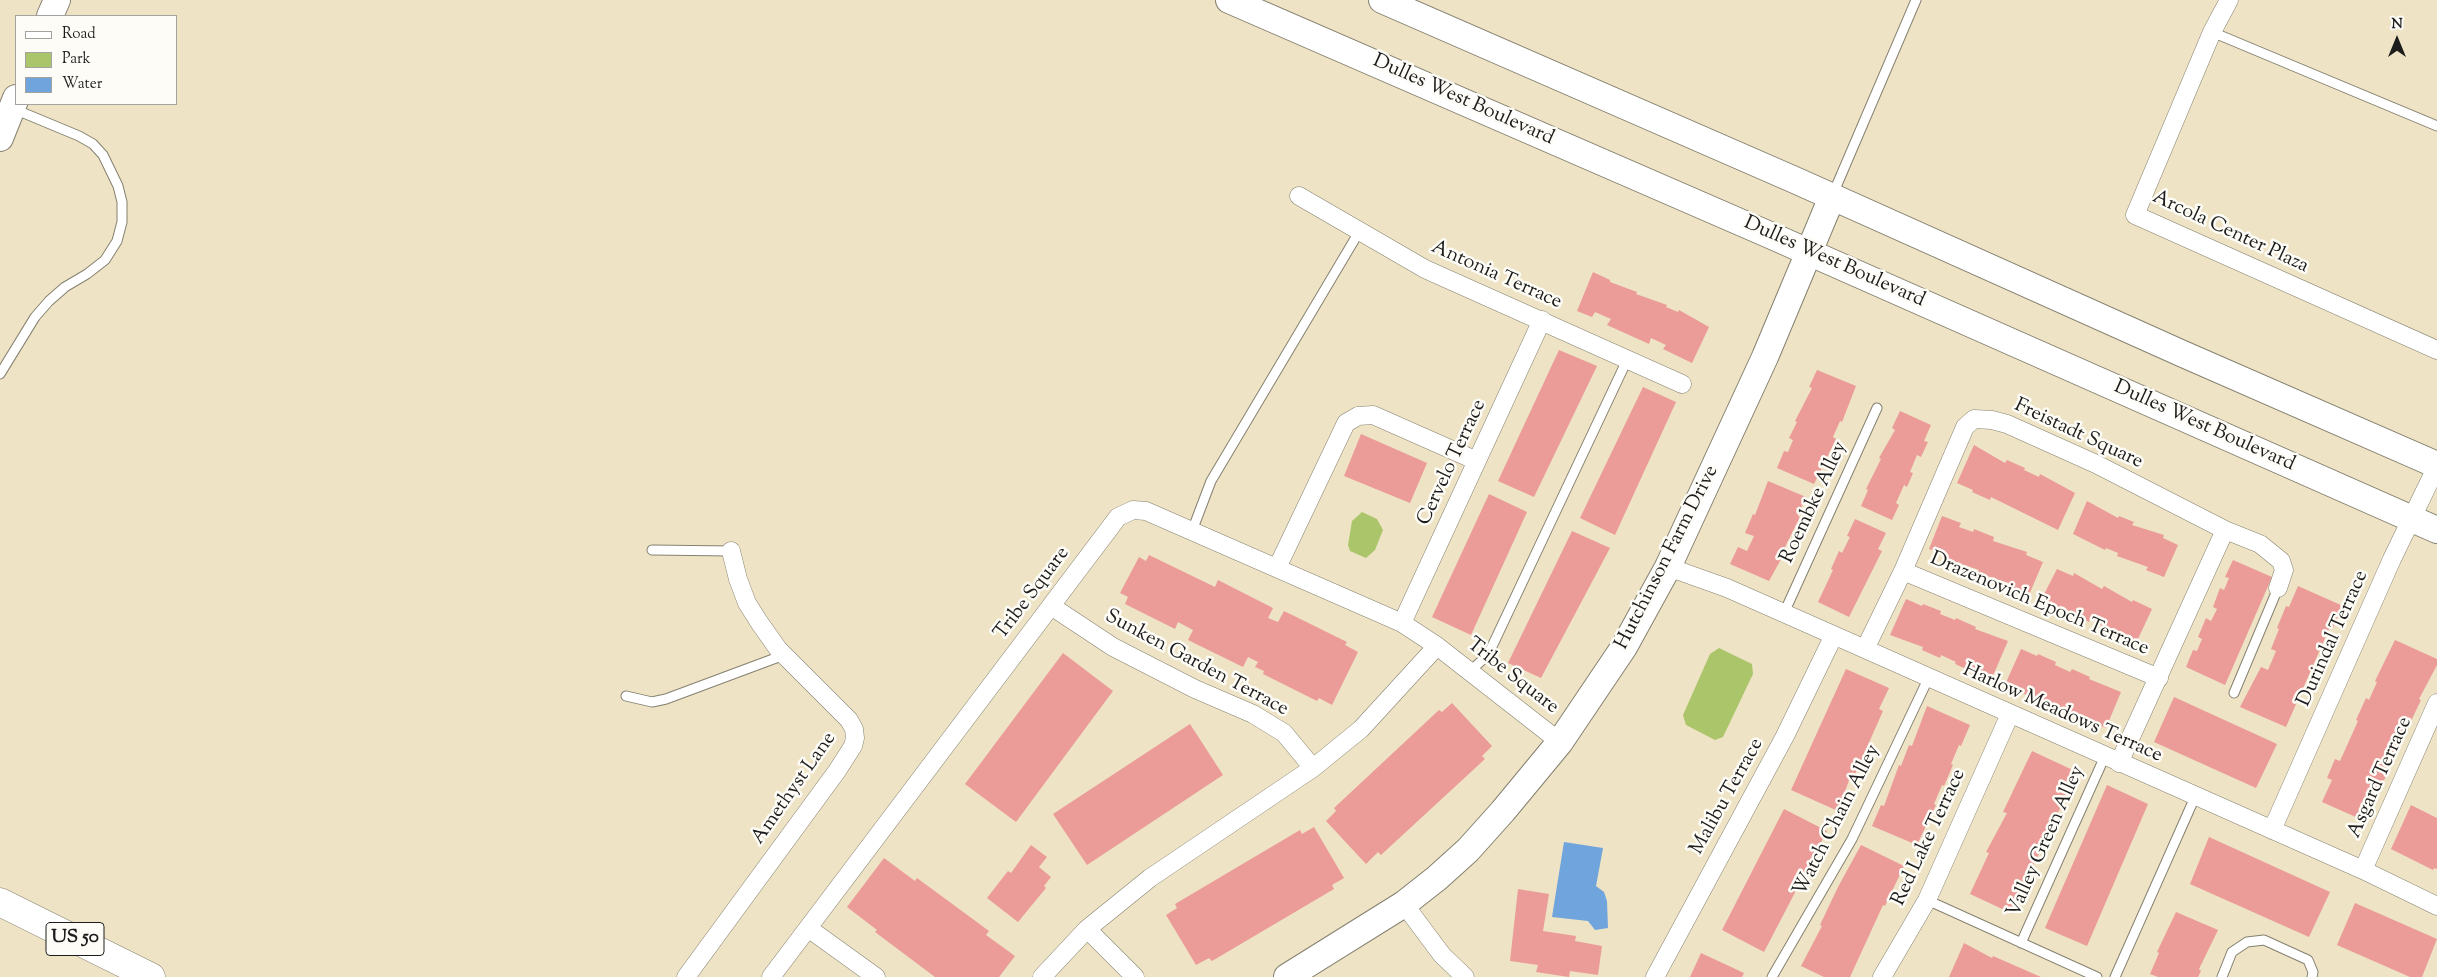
<!DOCTYPE html>
<style>
body{margin:0}
#map{position:relative;width:2437px;height:977px;overflow:hidden;background:#eee3c4;font-family:"Sorts Mill Goudy",serif}
canvas{display:block}
.legend{position:absolute;left:15px;top:15px;width:162px;height:90px;box-sizing:border-box;background:#fdfcf7;border:1px solid #a3a29f;margin:0;padding:6px 9px;list-style:none;font-size:15px;color:#1c1c1c}
.legend li{display:flex;align-items:center;gap:10px;height:25px}
.legend b{width:25px;border:1px solid #a3a29f}
.north{position:absolute;left:2372px;top:15px;width:50px;height:50px;-webkit-text-stroke:4px #fdfcf7;paint-order:stroke;rotate:0deg;font-size:14px;font-weight:700;line-height:20px;text-align:center;color:#1c1c1c}
.north::after{content:'';display:block;margin:auto;width:18px;height:22px;background:#1c1c1c;clip-path:polygon(50% 0,100% 100%,50% 72%,0 100%)}
</style>
<div id="map">
<canvas width="2437" height="977"></canvas>
<ul class="legend">
<li><b style="height:6px;background:#fff"></b>Road</li>
<li><b style="height:14px;background:#abc56b"></b>Park</li>
<li><b style="height:14px;background:#70a4dd"></b>Water</li>
</ul>
<div class="north">N</div>
</div>
<script>
const ctx = document.querySelector('canvas').getContext('2d');
ctx.lineJoin = 'round';
function paint(path, color) { ctx.fillStyle = color; ctx.fill(path, 'evenodd'); }
const shape = rows => new Path2D(rows.map(r => 'M' + r).join(''));
function trace(path, color, width, dash) { ctx.strokeStyle = color; ctx.lineWidth = width; ctx.lineCap = dash ? 'butt' : 'round'; ctx.setLineDash(dash || []); ctx.stroke(path); }
function drawText(font, color, halo, rows, align = 'center') {
  ctx.font = font + ' "Sorts Mill Goudy",serif'; ctx.lineWidth = 5; ctx.setLineDash([]); ctx.textBaseline = 'middle'; ctx.strokeStyle = halo; ctx.fillStyle = color; for (const [text, x, y, turn = 0] of rows) {
    ctx.save(); ctx.translate(x, y); ctx.rotate((+turn || 0) * Math.PI / 180); ctx.textAlign = isNaN(turn) ? turn : align; if (halo) ctx.strokeText(text, 0, 0); ctx.fillText(text, 0, 0); ctx.restore();
  }
}
const green = shape([
 [1362,512,1377,519,1383,530,1375,550,1366,558,1350,551,1348,545,1352,521],
 [1719,648,1752,664,1753,674,1723,737,1715,740,1686,725,1683,715,1710,654]
]);
const water = shape([
 [1564,842,1603,848,1596,886,1604,892,1607,901,1608,928,1595,930,1588,921,1552,917]
]);
const building = shape([
 [1593,272,1610,280,1610,282,1637,292,1636,294,1667,305,1666,307,1678,312,1679,310,1709,327,1692,363,1663,349,1666,345,1651,338,1649,344,1607,325,1611,319,1595,312,1592,317,1577,311],
 [1559,350,1597,366,1534,497,1498,481],
 [1817,370,1856,386,1842,422,1840,421,1833,437,1836,439,1814,484,1777,468,1784,451,1788,452,1793,440,1789,438,1797,422,1795,421,1812,388,1809,387],
 [1643,387,1676,402,1615,535,1580,518],
 [1900,411,1931,425,1924,441,1928,442,1921,457,1917,455,1910,472,1913,473,1907,487,1904,485,1896,503,1899,505,1892,520,1861,506,1868,490,1866,489,1881,459,1879,458,1895,430,1892,428],
 [1361,434,1427,463,1410,503,1344,476],
 [1974,445,2005,463,2007,460,2025,468,2024,470,2039,477,2040,474,2075,493,2058,530,1991,497,1990,500,1972,492,1973,490,1957,483],
 [1768,481,1806,497,1798,516,1800,517,1784,549,1786,550,1769,581,1730,564,1738,547,1747,551,1754,536,1745,533,1753,514,1755,515],
 [1489,494,1527,512,1471,635,1432,617],
 [2087,501,2118,518,2119,516,2134,522,2132,525,2164,535,2163,538,2178,545,2164,577,2146,570,2148,567,2117,556,2118,553,2106,548,2105,550,2073,534],
 [1942,516,1961,523,1959,527,1973,532,1974,529,1994,537,1993,541,2027,552,2026,555,2043,562,2029,595,2011,587,2012,584,1978,573,1979,570,1944,558,1945,555,1929,549],
 [1855,519,1886,533,1878,549,1882,551,1849,617,1818,602,1833,570,1831,569,1839,551,1842,553,1850,537,1847,536],
 [1572,531,1610,548,1541,678,1508,663],
 [1149,555,1215,587,1218,580,1273,608,1268,618,1278,622,1284,611,1347,642,1345,645,1358,652,1332,705,1319,698,1317,701,1263,674,1264,671,1255,667,1258,662,1248,657,1243,667,1188,640,1193,630,1178,622,1175,629,1125,604,1128,597,1120,593,1139,557,1146,561],
 [2233,560,2272,577,2225,685,2186,667,2193,650,2197,651,2202,639,2198,637,2206,618,2211,621,2217,609,2213,607,2220,588,2224,590,2229,578,2225,577],
 [2057,569,2073,576,2074,573,2102,589,2104,586,2132,602,2133,600,2152,609,2137,641,2120,633,2118,635,2090,619,2089,622,2060,606,2059,609,2041,600],
 [2298,586,2343,606,2333,628,2330,627,2286,727,2240,707,2261,667,2268,670,2276,651,2271,649,2279,629,2277,628,2286,606,2289,607],
 [1906,599,1922,606,1923,604,1941,611,1940,614,1955,620,1956,618,1976,627,1975,629,2008,641,1992,678,1974,670,1973,672,1955,664,1956,662,1941,655,1940,658,1922,650,1923,647,1890,635],
 [2395,640,2437,659,2437,665,2419,699,2421,700,2392,761,2367,822,2322,802,2332,780,2327,778,2335,759,2340,761,2358,721,2356,720,2366,698,2369,700,2377,682,2375,681],
 [2021,649,2037,656,2038,654,2056,662,2055,665,2070,672,2072,669,2090,677,2089,679,2121,692,2106,728,2089,721,2089,724,2056,707,2055,709,2035,701,2036,698,2004,687],
 [1063,653,1113,691,1016,822,965,784],
 [1846,669,1889,688,1879,709,1883,711,1855,774,1852,772,1838,811,1791,790],
 [2174,697,2277,744,2256,788,2154,742],
 [1452,703,1492,746,1482,756,1485,759,1381,855,1378,852,1366,864,1326,821,1336,811,1334,808,1439,710,1442,712],
 [1927,706,1970,725,1961,746,1959,745,1951,764,1953,765,1944,786,1942,785,1934,804,1936,805,1917,845,1872,826,1881,805,1884,806,1899,765,1901,766,1909,745,1912,746],
 [1190,724,1223,775,1087,865,1053,814],
 [2032,751,2077,772,2031,871,2036,873,2026,894,2023,893,2013,914,1970,894,1989,853,1986,852,2007,813,2003,812],
 [2107,785,2148,804,2087,946,2045,928],
 [2411,805,2437,818,2437,869,2434,868,2433,870,2391,849],
 [1784,809,1827,831,1764,952,1722,930],
 [1314,827,1344,878,1332,885,1334,889,1212,961,1209,958,1196,965,1166,915,1177,908,1175,904,1300,830,1302,834],
 [2209,837,2330,892,2309,937,2190,884],
 [1031,845,1047,857,1039,867,1051,877,1044,886,1046,888,1018,922,987,898,1008,871,1011,873],
 [1861,845,1904,866,1885,906,1883,905,1850,977,1824,977,1801,966,1822,926,1820,925,1838,887],
 [884,858,915,881,917,878,989,931,986,935,1015,956,999,977,935,977,875,932,877,930,847,907],
 [1518,889,1549,894,1543,931,1576,936,1575,941,1602,946,1598,975,1570,971,1569,977,1536,972,1538,965,1510,961],
 [2355,903,2437,939,2422,977,2410,977,2337,945],
 [2176,912,2218,930,2199,969,2201,971,2198,977,2158,977,2150,974,2159,953,2157,952],
 [1964,943,1992,958,1993,956,2041,977,1949,977],
 [1701,953,1744,973,1742,977,1690,977]
]);
const lane = shape([
 [2212,32,2437,126],
 [1833,194,1916,0],
 [0,374,35,317,49,301,65,287,87,274,105,260,117,241,122,222,122,202,118,186,103,155,93,144,79,136,14,109],
 [1192,531,1211,481,1359,232],
 [652,550,731,551],
 [1784,613,1877,408],
 [1470,671,1488,655,1628,358],
 [2234,693,2278,588],
 [626,696,652,702,666,699,784,655],
 [1927,900,2097,977],
 [2021,943,2105,756],
 [1772,977,1852,839,1929,677],
 [2115,977,2195,797],
 [2222,977,2232,952,2247,942,2264,940,2308,960,2313,972,2312,977]
]);
const street = shape([
 [2229,0,2212,32,2135,215,2437,350],
 [1299,196,1425,269,1682,384],
 [1668,567,1727,588,1865,649,2363,870,2437,906],
 [1277,568,1346,423,1358,416,1373,415,1477,461],
 [1903,571,2159,678],
 [1051,606,1113,647,1195,689,1253,714,1284,733,1313,768],
 [1402,623,1542,320],
 [1865,649,1903,571,1965,427,1974,419,1992,420,2007,424,2096,464,2225,530,2260,544,2281,561,2284,570,2278,588],
 [2119,763,2225,530],
 [2272,830,2392,559,2437,466],
 [2363,870,2437,703],
 [1404,904,1442,955,1465,977],
 [808,928,876,977],
 [1087,929,1135,977],
 [686,977,837,771,853,746,855,738,854,729,849,720,778,649,759,622,747,603,738,579,731,551],
 [771,977,1118,517,1133,510,1146,511,1402,623,1437,646,1560,742],
 [1042,977,1087,929,1150,878,1313,768,1361,729,1437,646],
 [1655,977,1785,736,1834,635],
 [1882,977,1927,900,2010,714]
]);
const secondary = shape([
 [1229,0,1772,236,2437,530],
 [1382,0,1797,181,2183,354,2437,465],
 [50,16,57,0],
 [0,138,16,98],
 [1287,977,1404,904,1437,878,1468,850,1503,811,1560,742,1624,647,1668,567,1765,357,1832,197]
]);
const highway = shape([
 [0,902,151,977]
]);
const shields = [
 [75,939,58]
];
const shieldNames = [
 ["US 50",75,939]
];
const streetNames = [
 ["Dulles West Boulevard",1463,101,24],
 ["Arcola Center Plaza",2230,233,25],
 ["Dulles West Boulevard",1834,263,24],
 ["Antonia Terrace",1496,276,24],
 ["Dulles West Boulevard",2204,427,24],
 ["Freistadt Square",2078,435,25],
 ["Cervelo Terrace",1453,463,-65],
 ["Roembke Alley",1815,503,-65],
 ["Hutchinson Farm Drive",1668,558,-63],
 ["Tribe Square",1033,594,-53],
 ["Drazenovich Epoch Terrace",2039,605,23],
 ["Durindal Terrace",2334,639,-66],
 ["Sunken Garden Terrace",1196,664,28],
 ["Tribe Square",1512,677,38],
 ["Harlow Meadows Terrace",2062,714,24],
 ["Asgard Terrace",2381,778,-66],
 ["Amethyst Lane",795,789,-55],
 ["Malibu Terrace",1728,797,-61],
 ["Watch Chain Alley",1838,821,-63],
 ["Red Lake Terrace",1930,838,-65],
 ["Valley Green Alley",2047,842,-66]
];
paint(green, '#abc56b');
paint(water, '#70a4dd');
paint(building, '#eb9b98');
trace(lane, '#858070', 11);
trace(street, '#858070', 19);
trace(secondary, '#858070', 28);
trace(highway, '#858070', 29);
trace(lane, '#fff', 9);
trace(street, '#fff', 18);
trace(secondary, '#fff', 26);
trace(highway, '#fff', 28);
for (const [x, y, w] of shields) { const box = new Path2D(); box.roundRect(x - w / 2, y - 16.5, w, 33, 4); ctx.fillStyle = '#fdfcf7'; ctx.fill(box); trace(box, '#1c1c1c', 1); }
drawText('bold 19px', '#1c1c1c', null, shieldNames);
drawText('20px', '#1c1c1c', '#fdfcf7', streetNames);
</script>
